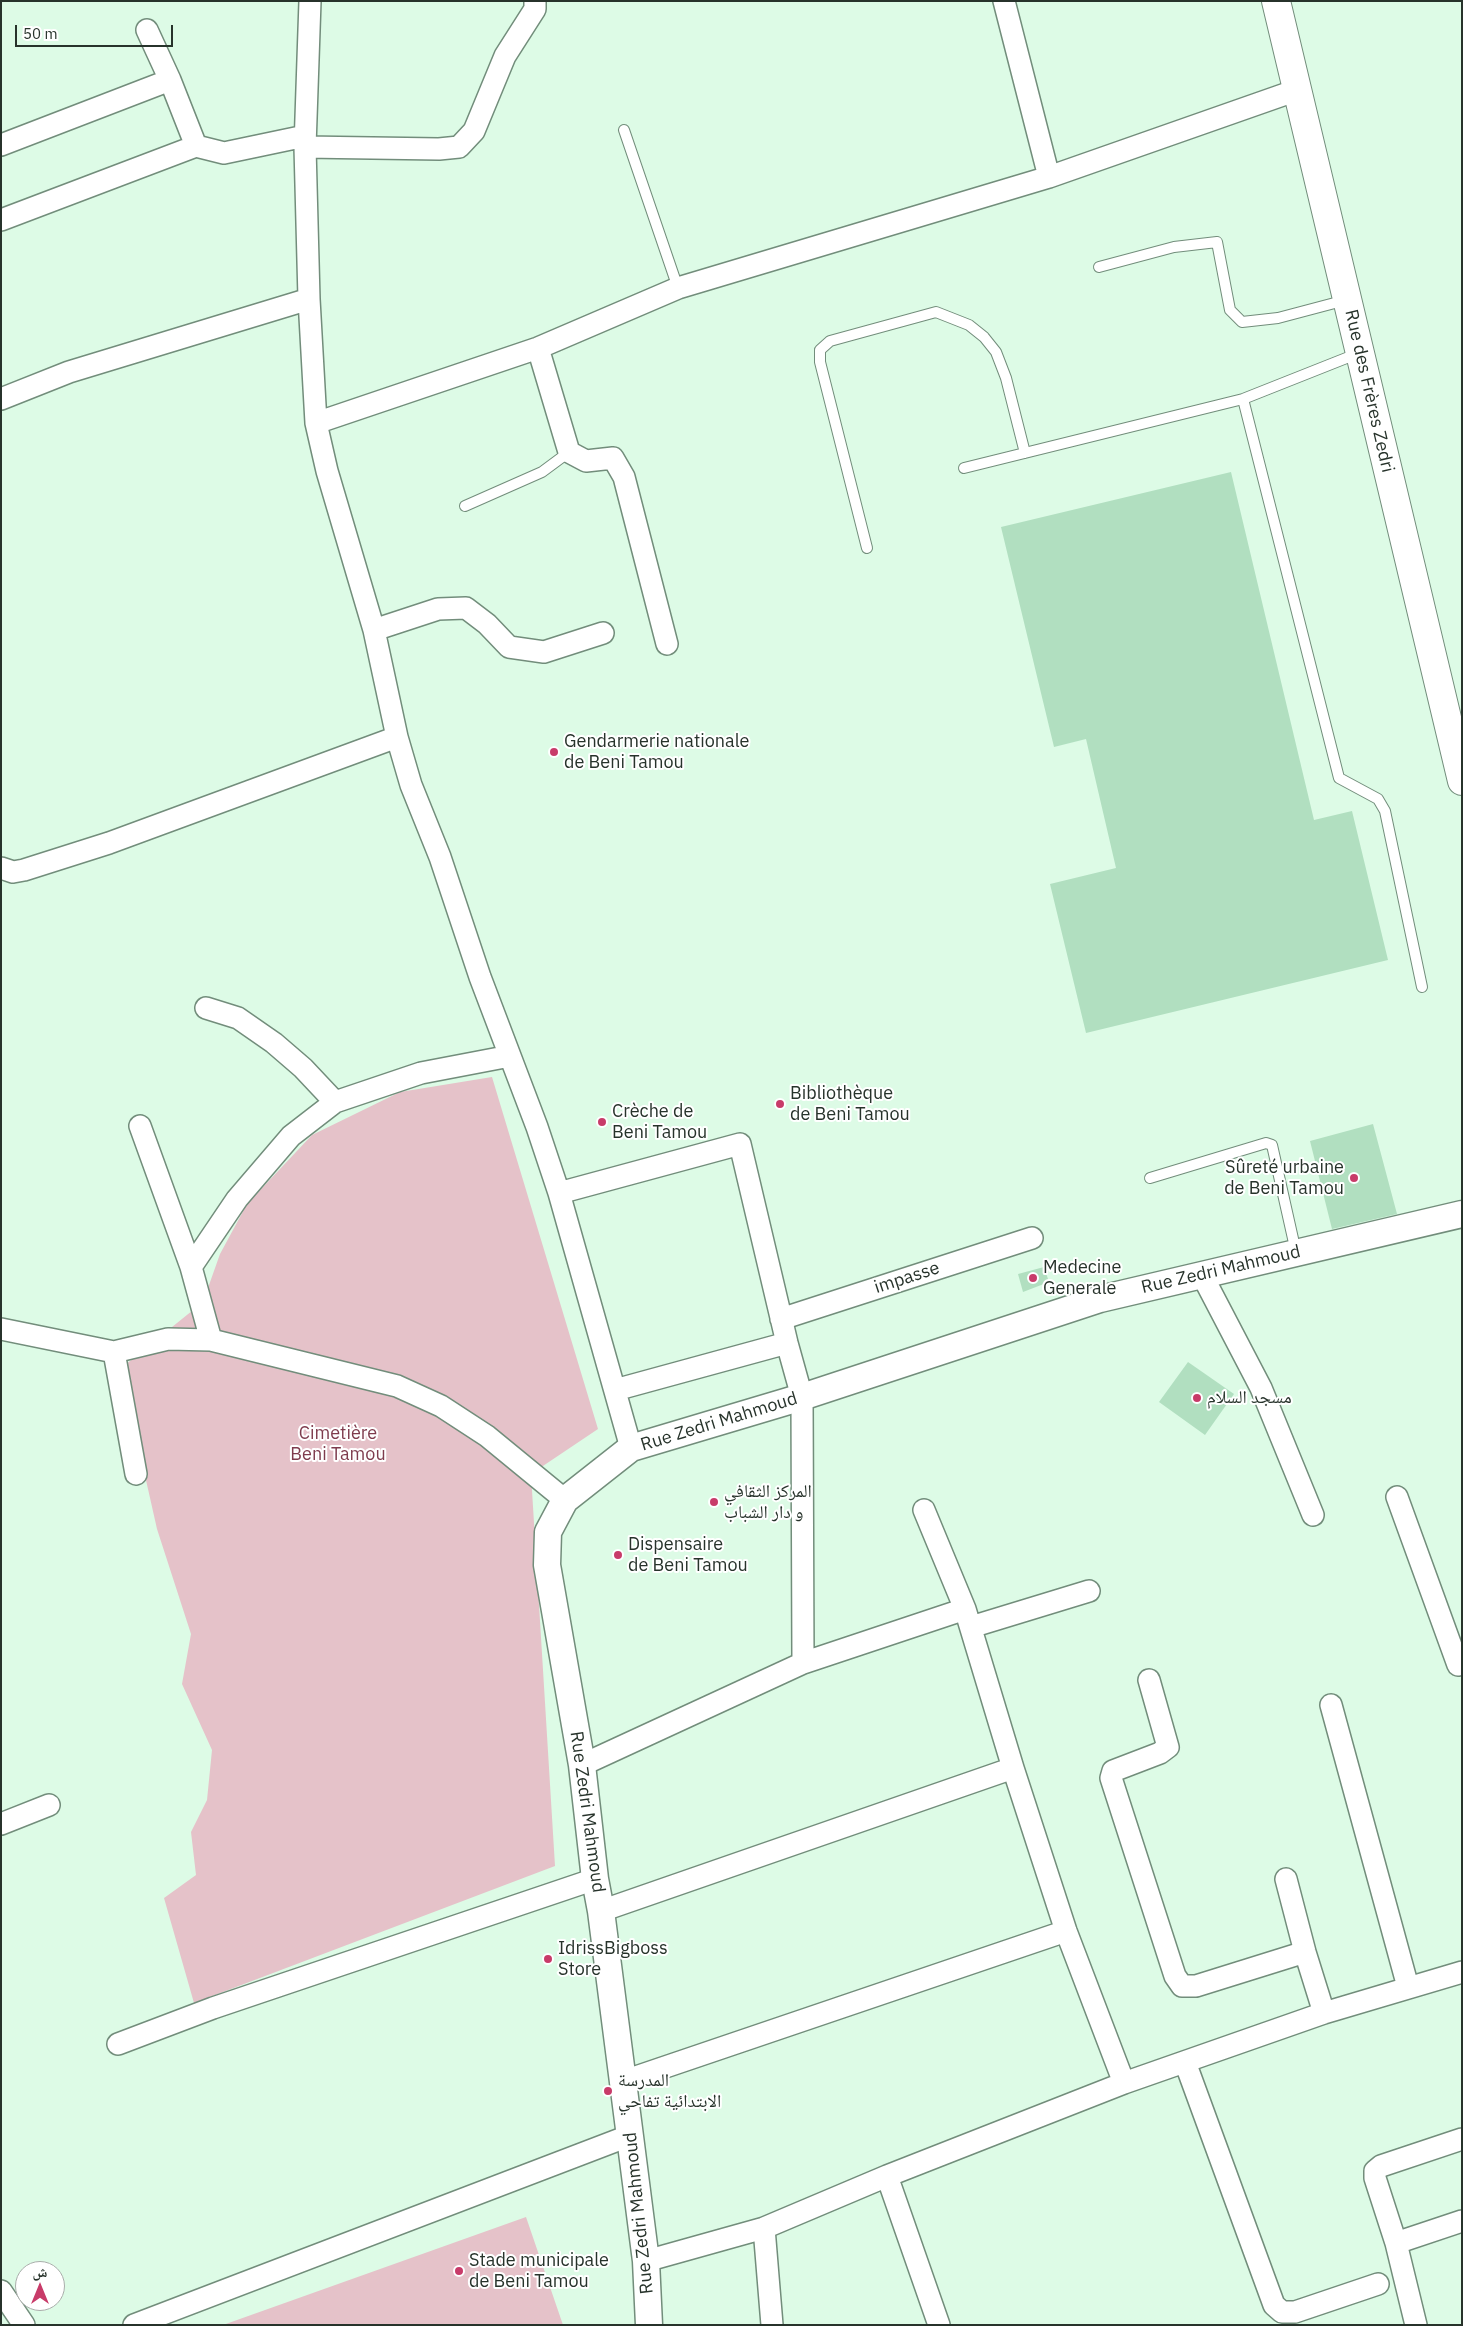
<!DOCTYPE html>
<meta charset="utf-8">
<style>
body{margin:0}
#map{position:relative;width:1463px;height:2326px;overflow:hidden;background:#ddfbe6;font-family:"IBM Plex Sans","Noto Naskh Arabic",sans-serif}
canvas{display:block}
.frame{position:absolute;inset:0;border:2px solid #27332b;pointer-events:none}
.north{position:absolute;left:15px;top:2261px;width:50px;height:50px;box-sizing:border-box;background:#fff;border:1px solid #a9adaa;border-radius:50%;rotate:0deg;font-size:14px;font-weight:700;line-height:20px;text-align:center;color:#27332b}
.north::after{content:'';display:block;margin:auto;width:18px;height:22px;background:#c83b69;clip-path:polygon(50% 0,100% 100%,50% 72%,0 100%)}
.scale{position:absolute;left:15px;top:25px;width:158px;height:22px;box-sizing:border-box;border:2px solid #27332b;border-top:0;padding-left:6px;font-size:15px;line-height:18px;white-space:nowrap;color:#27332b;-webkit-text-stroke:4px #fff;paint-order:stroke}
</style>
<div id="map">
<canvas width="1463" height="2326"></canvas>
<div class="frame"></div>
<div class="north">ش</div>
<div class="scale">50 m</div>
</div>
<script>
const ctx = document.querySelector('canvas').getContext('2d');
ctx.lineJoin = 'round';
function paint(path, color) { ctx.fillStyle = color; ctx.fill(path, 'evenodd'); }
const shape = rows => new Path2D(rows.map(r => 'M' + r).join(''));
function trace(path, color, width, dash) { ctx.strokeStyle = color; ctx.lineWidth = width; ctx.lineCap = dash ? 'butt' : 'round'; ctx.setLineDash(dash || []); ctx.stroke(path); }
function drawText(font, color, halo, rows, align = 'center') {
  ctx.font = font + ' "IBM Plex Sans","Noto Naskh Arabic",sans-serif'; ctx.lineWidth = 4; ctx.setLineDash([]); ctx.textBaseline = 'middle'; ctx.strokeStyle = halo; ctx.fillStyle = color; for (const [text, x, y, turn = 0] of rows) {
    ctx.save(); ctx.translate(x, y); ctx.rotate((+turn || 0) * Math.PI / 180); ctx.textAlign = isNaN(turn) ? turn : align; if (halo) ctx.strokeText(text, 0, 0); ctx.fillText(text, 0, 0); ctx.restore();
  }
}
const green = shape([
 [492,1077,598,1429,531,1474,555,1866,194,2003,164,1898,196,1875,191,1832,207,1800,212,1750,182,1684,191,1634,157,1529,139,1449,125,1365,203,1302,220,1254,247,1204,312,1135,400,1092],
 [526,2217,563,2325,223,2325]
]);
const building = shape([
 [1231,472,1314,820,1352,811,1388,960,1086,1033,1050,884,1116,868,1086,739,1054,747,1001,527],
 [1373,1124,1397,1214,1332,1229,1310,1141],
 [1044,1267,1049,1282,1023,1292,1018,1274],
 [1188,1362,1234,1394,1205,1435,1159,1402]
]);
const service = shape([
 [624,130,678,288],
 [1099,267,1174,247,1217,242,1230,310,1242,322,1278,318,1346,300],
 [1243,399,1339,778,1378,799,1385,811,1422,987],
 [964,468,1243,399,1359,353],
 [465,506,542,472,569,452],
 [867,548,820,362,820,350,830,341,936,312,969,325,984,337,996,352,1006,378,1025,453],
 [1150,1178,1266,1143,1272,1145,1296,1252]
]);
const minor = shape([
 [310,1,305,147,309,299,316,423,327,471,374,630,397,737,411,785,440,857,480,977,537,1127,559,1193,631,1448],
 [1004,1,1049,177],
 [147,30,170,80,196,146],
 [1,145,170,80],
 [305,147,439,149,459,147,474,131,505,56,535,9,535,1],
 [1,220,196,146,224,153,305,136],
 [538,348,569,452,586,461,613,458,624,477,667,644],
 [1,399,69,372,309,299],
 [316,423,538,348,678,288,1049,177,1297,90],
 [374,630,438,609,466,608,487,624,509,647,544,652,603,633],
 [1,868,13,872,24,870,109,843,397,737],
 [206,1008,238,1018,274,1043,303,1068,335,1102],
 [140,1126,191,1267,211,1340],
 [559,1193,740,1144,787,1343,802,1397,803,1663,582,1765],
 [191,1267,237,1199,291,1136,335,1102,421,1073,510,1056],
 [1202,1275,1261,1388,1313,1515],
 [781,1319,1032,1238],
 [1,1329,114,1352,168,1339,211,1340,397,1386,441,1406,487,1436,565,1500],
 [114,1352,136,1474],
 [615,1390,787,1343],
 [1397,1497,1458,1665,1462,1664],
 [924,1510,965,1609,1013,1768,1066,1931,1124,2083],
 [971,1627,1089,1591],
 [803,1663,965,1609],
 [1149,1680,1168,1747,1160,1753,1113,1771,1111,1778,1175,1976,1182,1986,1196,1986,1305,1952],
 [1331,1705,1408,1987],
 [1,1824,49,1805],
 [1286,1879,1305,1952,1324,2013],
 [601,1911,1013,1768],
 [118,2044,213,2008,595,1879],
 [1185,2062,1274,2305,1282,2312,1295,2312,1378,2284],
 [624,2081,1066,1931],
 [887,2176,939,2325],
 [764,2228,772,2325],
 [1396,2243,1462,2221],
 [646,2261,764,2228,887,2176,1124,2083,1324,2013,1462,1972],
 [1,2291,24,2325],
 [134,2325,631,2135],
 [1416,2325,1396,2243,1375,2178,1375,2171,1381,2166,1462,2139]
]);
const tertiary = shape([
 [649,2325,646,2261,601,1911,595,1879,582,1765,547,1565,548,1532,565,1500,631,1448,802,1397,1100,1299,1462,1214]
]);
const secondary = shape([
 [1276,1,1462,781]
]);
const markers = [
 [554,752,5,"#c83b69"],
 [780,1104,5,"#c83b69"],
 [602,1122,5,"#c83b69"],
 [1354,1178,5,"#c83b69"],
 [1033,1278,5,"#c83b69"],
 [1197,1398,5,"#c83b69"],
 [714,1502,5,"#c83b69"],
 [618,1555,5,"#c83b69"],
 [548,1959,5,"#c83b69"],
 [608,2091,5,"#c83b69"],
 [459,2271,5,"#c83b69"]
];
const streetNames = [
 ["Rue des Frères Zedri",1369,391,77],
 ["Rue Zedri Mahmoud",1221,1270,-13],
 ["impasse",907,1278,-18],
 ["Rue Zedri Mahmoud",719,1422,-17],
 ["Rue Zedri Mahmoud",587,1812,82],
 ["Rue Zedri Mahmoud",639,2213,-96]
];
const poiNames = [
 ["Gendarmerie nationale",564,742],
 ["de Beni Tamou",564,763],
 ["Bibliothèque",790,1094],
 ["de Beni Tamou",790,1115],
 ["Crèche de",612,1112],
 ["Beni Tamou",612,1133],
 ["Sûreté urbaine",1344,1168,"right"],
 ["de Beni Tamou",1344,1189,"right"],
 ["Medecine",1043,1268],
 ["Generale",1043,1289],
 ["مسجد السلام",1207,1398],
 ["المركز الثقافي",724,1492],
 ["و دار الشباب",724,1513],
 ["Dispensaire",628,1545],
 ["de Beni Tamou",628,1566],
 ["IdrissBigboss",558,1949],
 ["Store",558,1970],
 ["المدرسة",618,2081],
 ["الابتدائية تفاحي",618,2102],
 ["Stade municipale",469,2261],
 ["de Beni Tamou",469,2282]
];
const parkNames = [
 ["Cimetière",338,1434],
 ["Beni Tamou",338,1455]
];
paint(green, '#e5c2c9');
paint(building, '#b1dfc0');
trace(service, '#728d7b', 12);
trace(minor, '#728d7b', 24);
trace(tertiary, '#728d7b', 29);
trace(secondary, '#728d7b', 30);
trace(service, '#fff', 10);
trace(minor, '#fff', 21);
trace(tertiary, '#fff', 26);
trace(secondary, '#fff', 28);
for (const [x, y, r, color] of markers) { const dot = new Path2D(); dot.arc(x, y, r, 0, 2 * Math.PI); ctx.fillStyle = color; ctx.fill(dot); trace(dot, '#fff', 2); }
drawText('18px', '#27332b', '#fff', streetNames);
drawText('18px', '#27332b', '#fff', poiNames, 'left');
drawText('18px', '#7e3b4d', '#fff', parkNames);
</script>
